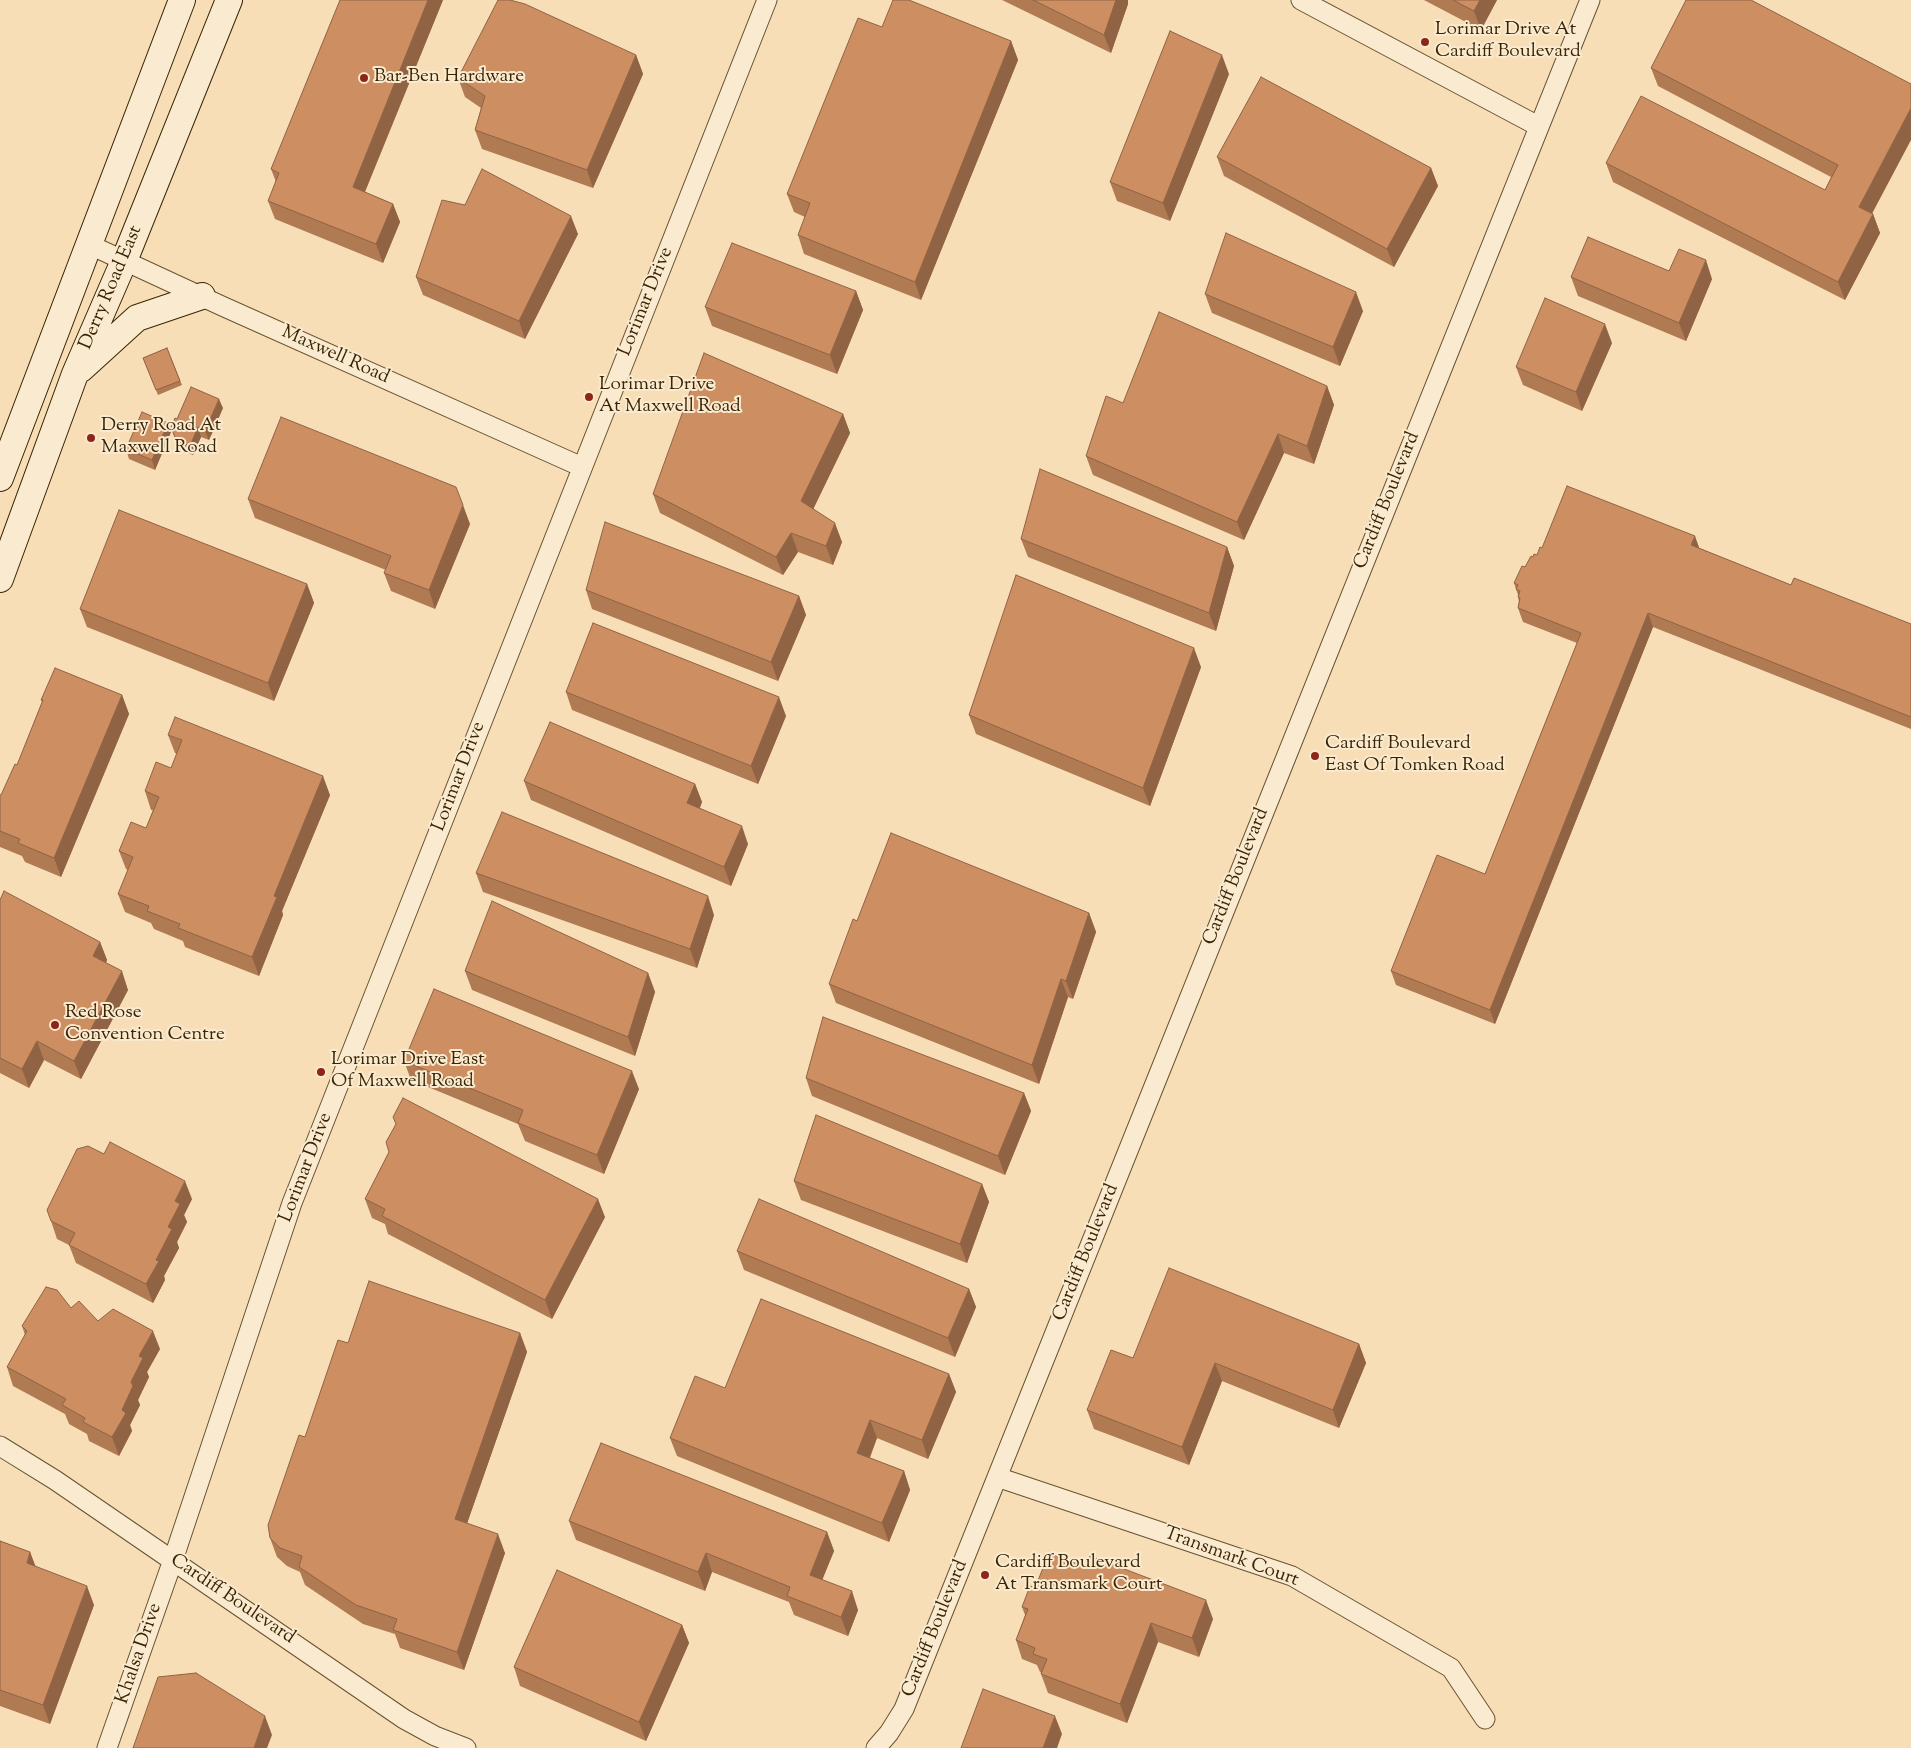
<!DOCTYPE html>
<style>
body{margin:0}
canvas{display:block;background:#f7deb7}
</style>
<canvas width="1911" height="1748"></canvas>
<script>
const ctx = document.querySelector('canvas').getContext('2d');
ctx.lineJoin = 'round';
const shape = rows => new Path2D(rows.map(r => 'M' + r).join(''));
function trace(path, color, width, dash) { ctx.strokeStyle = color; ctx.lineWidth = width; ctx.lineCap = dash ? 'butt' : 'round'; ctx.setLineDash(dash || []); ctx.stroke(path); }
function paint(path, color) { ctx.fillStyle = color; ctx.fill(path, 'evenodd'); }
function drawText(font, color, halo, rows, align = 'center') {
  ctx.font = font + ' "Sorts Mill Goudy",serif'; ctx.lineWidth = 4; ctx.setLineDash([]); ctx.textBaseline = 'middle'; ctx.strokeStyle = halo; ctx.fillStyle = color; for (const [text, x, y, turn = 0] of rows) {
    ctx.save(); ctx.translate(x, y); ctx.rotate((+turn || 0) * Math.PI / 180); ctx.textAlign = isNaN(turn) ? turn : align; if (halo) ctx.strokeText(text, 0, 0); ctx.fillText(text, 0, 0); ctx.restore();
  }
}
const street = shape([
 [1301,0,1538,126],
 [88,244,222,306,582,467],
 [0,1446,55,1480,404,1719,435,1736,466,1748],
 [997,1477,1292,1576,1451,1668,1485,1719],
 [107,1748,173,1560,292,1203,767,0],
 [876,1748,889,1733,904,1709,914,1684,1590,0]
]);
const secondary = shape([
 [81,369,137,318,202,296],
 [0,478,182,0],
 [0,579,75,374,124,261,229,0]
]);
const wall = shape([
 [443,0,365,192,393,204,400,222,383,263,275,219,268,201,276,182,271,169],
 [1002,0,1128,0,1128,4,1111,53],
 [1424,0,1497,0,1481,30],
 [1751,0,1873,214,1880,233,1845,300,1613,182,1606,163,1825,190,1831,177,1658,86,1651,68],
 [882,27,1011,41,1018,60,921,300,804,254,798,235,805,217,794,212,787,194],
 [636,55,643,74,593,188,482,149,475,130,481,108,465,97,458,78],
 [1229,74,1170,221,1117,201,1110,182],
 [1217,157,1431,168,1438,186,1394,267,1224,176],
 [465,205,578,234,525,339,423,295,416,277],
 [1669,271,1712,279,1686,341,1578,296,1571,277],
 [856,291,863,310,837,374,712,326,705,307],
 [1205,294,1363,311,1340,366,1212,313],
 [1612,343,1582,411,1523,385,1516,367],
 [167,348,182,385,158,395,143,358],
 [1327,386,1334,405,1314,464,1284,453,1244,540,1093,475,1086,456],
 [223,408,209,440,201,437,193,455,180,450,171,427,177,419],
 [843,414,850,433,813,509,842,542,833,565,798,552,783,575,660,513,653,494],
 [171,432,155,470,129,459,126,449],
 [248,499,470,524,435,609,391,591,384,573,386,570,255,518],
 [1021,539,1227,547,1234,566,1216,631,1028,557],
 [1542,548,1699,548,1791,585,1911,624,1911,729,1653,627,1495,1024,1396,985,1391,971,1485,874,1577,643,1523,622,1518,608,1519,602,1518,597,1518,595,1514,583,1525,567,1533,557,1537,555],
 [307,584,314,603,274,701,87,627,80,609],
 [586,590,799,596,806,615,778,681,592,609],
 [1201,667,1150,806,976,734,969,715],
 [566,692,786,716,758,784,572,710],
 [122,695,129,714,61,877,25,862,22,856,0,847,0,795,1,795,17,765,42,702,41,700],
 [168,735,330,795,282,911,283,915,259,976,185,947,183,941,154,929,151,923,125,912,118,894,128,870,126,869,119,851,146,828,153,810,151,810,145,791,171,768,177,754,175,753],
 [524,781,695,784,702,802,700,808,748,844,731,886,531,800],
 [476,873,714,915,697,968,483,892],
 [0,900,100,942,107,960,106,963,128,990,81,1079,44,1060,29,1088,0,1073],
 [1089,913,1096,932,1073,999,1068,997,1039,1084,836,1003,829,984,857,921],
 [465,971,648,973,655,992,635,1056,472,990],
 [404,1061,639,1089,604,1174,525,1141,518,1124,411,1080],
 [806,1078,1024,1093,1031,1111,1005,1175,812,1096],
 [396,1124,605,1217,552,1319,388,1234,385,1224,372,1218,365,1199,389,1152],
 [794,1181,982,1184,989,1202,967,1263,801,1200],
 [192,1199,184,1215,187,1222,177,1242,179,1248,164,1276,165,1280,153,1303,76,1263,69,1245,57,1239,51,1221],
 [737,1251,969,1289,976,1307,955,1357,744,1270],
 [71,1308,160,1349,147,1372,149,1377,138,1400,140,1405,130,1425,132,1431,119,1456,89,1441,87,1434,69,1424,65,1414,13,1386,7,1367,25,1335,22,1326],
 [520,1333,527,1352,467,1523,505,1553,464,1670,400,1648,395,1634,363,1624,305,1585,300,1572,287,1566,277,1557,270,1538,305,1437,348,1343],
 [1359,1344,1366,1363,1339,1428,1222,1381,1189,1465,1094,1429,1087,1410,1133,1358],
 [949,1374,956,1392,928,1459,877,1438,870,1458,904,1471,910,1490,889,1542,677,1456,670,1438,725,1388],
 [569,1521,827,1532,834,1551,822,1579,858,1610,848,1636,794,1615,789,1602,712,1572,705,1591,576,1540],
 [0,1541,30,1552,35,1566,94,1605,50,1724,0,1706],
 [1035,1588,1213,1619,1199,1657,1158,1642,1127,1723,1048,1693,1041,1674,1042,1673,1040,1672,1037,1665,1022,1659,1016,1640,1025,1615,1022,1607],
 [682,1625,689,1643,646,1741,520,1686,514,1667]
]);
const shadedWall = shape([
 [428,0,443,0,359,206,353,187],
 [1116,0,1128,0,1128,4,1111,53,1104,35],
 [1480,0,1497,0,1481,30,1474,11],
 [1011,41,1018,60,921,300,915,282],
 [636,55,643,74,593,188,587,170],
 [1222,55,1229,74,1170,221,1163,203],
 [1911,108,1911,140,1866,225,1859,207],
 [1431,168,1438,186,1394,267,1387,249],
 [393,204,400,222,383,263,376,244],
 [1873,214,1880,233,1845,300,1838,282],
 [571,216,578,234,525,339,519,321],
 [1706,260,1712,279,1686,341,1679,323],
 [856,291,863,310,837,374,830,355],
 [1356,292,1363,311,1340,366,1333,347],
 [1605,324,1612,343,1582,411,1576,392],
 [1327,386,1334,405,1314,464,1307,446],
 [219,399,223,408,209,440,205,431],
 [843,414,850,433,808,520,801,501],
 [168,423,171,432,155,470,152,460],
 [198,427,201,437,193,455,190,446],
 [1278,434,1284,453,1244,540,1237,522],
 [463,505,470,524,435,609,429,590],
 [835,523,842,542,833,565,826,546],
 [791,533,798,552,783,575,776,557],
 [1695,536,1700,550,1691,545],
 [1227,547,1234,566,1216,631,1209,613],
 [307,584,314,603,274,701,268,683],
 [799,596,806,615,778,681,771,662],
 [1648,613,1653,627,1495,1024,1490,1010],
 [1194,648,1201,667,1150,806,1143,788],
 [122,695,129,714,61,877,54,858],
 [779,697,786,716,758,784,751,766],
 [323,776,330,795,282,911,283,915,259,976,252,957,274,896],
 [695,784,702,802,694,821,687,803],
 [742,826,748,844,731,886,724,867],
 [708,896,714,915,697,968,690,949],
 [1089,913,1096,932,1073,999,1066,981],
 [100,942,107,960,100,975,93,956],
 [122,971,128,990,81,1079,74,1061],
 [648,973,655,992,635,1056,628,1037],
 [1061,979,1068,997,1039,1084,1032,1065],
 [37,1041,44,1060,29,1088,22,1069],
 [632,1071,639,1089,604,1174,597,1155],
 [1024,1093,1031,1111,1005,1175,998,1156],
 [185,1181,192,1199,184,1215,187,1222,177,1242,179,1248,164,1276,165,1280,153,1303,146,1284,168,1227,175,1201],
 [982,1184,989,1202,967,1263,960,1244],
 [598,1199,605,1217,552,1319,545,1300],
 [969,1289,976,1307,955,1357,948,1338],
 [153,1331,160,1349,147,1372,149,1377,138,1400,140,1405,130,1425,132,1431,119,1456,112,1437,131,1382,139,1356],
 [520,1333,527,1352,462,1538,455,1519],
 [1359,1344,1366,1363,1339,1428,1333,1410],
 [1215,1363,1222,1381,1189,1465,1182,1447],
 [949,1374,956,1392,928,1459,922,1440],
 [870,1420,877,1438,864,1471,857,1453],
 [904,1471,910,1490,889,1542,882,1523],
 [827,1532,834,1551,817,1593,810,1575],
 [498,1534,505,1553,464,1670,457,1652],
 [30,1552,37,1570,27,1563],
 [706,1553,712,1572,705,1591,698,1572],
 [87,1586,94,1605,50,1724,43,1705],
 [852,1591,858,1610,848,1636,841,1617],
 [1206,1600,1213,1619,1199,1657,1192,1638],
 [1151,1623,1158,1642,1127,1723,1120,1704],
 [682,1625,689,1643,646,1741,639,1722],
 [265,1716,272,1735,267,1748,254,1748],
 [1055,1716,1062,1734,1057,1748,1043,1748]
]);
const building = shape([
 [340,0,428,0,353,187,393,204,376,244,268,201,279,173,271,169,340,0],
 [498,0,510,0,525,4,636,55,587,170,475,130,485,96,458,78,498,0],
 [893,0,909,0,1011,41,915,282,798,235,810,203,787,194,858,18,882,27,893,0],
 [1033,0,1116,0,1104,35,1033,0],
 [1453,0,1480,0,1474,11,1453,0],
 [1686,0,1751,0,1911,84,1911,108,1859,207,1873,214,1838,282,1606,163,1641,96,1825,190,1838,165,1651,68,1686,0],
 [1170,31,1222,55,1163,203,1110,182,1170,31],
 [1261,77,1431,168,1387,249,1217,157,1261,77],
 [482,169,571,216,519,321,416,277,442,200,465,205,482,169],
 [1226,233,1356,292,1333,347,1205,294,1226,233],
 [1588,237,1669,271,1679,249,1706,260,1679,323,1571,277,1588,237],
 [732,243,856,291,830,355,705,307,732,243],
 [1545,298,1605,324,1576,392,1516,367,1545,298],
 [1159,312,1327,386,1307,446,1278,434,1237,522,1086,456,1106,396,1123,403,1159,312],
 [167,348,180,381,156,390,143,358,167,348],
 [704,353,843,414,801,501,835,523,826,546,791,533,776,557,653,494,704,353],
 [191,387,219,399,205,431,198,427,190,446,176,440,171,427,175,418,177,419,191,387],
 [142,412,168,423,152,460,126,449,142,412],
 [281,417,456,487,463,505,429,590,384,573,391,556,248,499,281,417],
 [1040,469,1227,547,1209,613,1021,539,1040,469],
 [1567,486,1695,536,1691,545,1791,585,1794,578,1911,624,1911,717,1648,613,1490,1010,1391,971,1437,855,1485,874,1581,633,1518,608,1520,598,1518,597,1520,591,1516,589,1518,585,1514,583,1522,566,1525,567,1531,556,1533,557,1534,554,1537,555,1540,547,1542,548,1567,486],
 [119,510,307,584,268,683,80,609,119,510],
 [605,522,799,596,771,662,586,590,605,522],
 [1016,575,1194,648,1143,788,969,715,1016,575],
 [593,623,779,697,751,766,566,692,593,623],
 [55,668,122,695,54,858,18,843,20,839,0,831,0,795,1,795,15,764,17,765,43,700,41,700,55,668],
 [175,717,323,776,274,896,277,897,252,957,178,928,180,924,147,911,149,906,118,894,133,857,119,851,131,822,146,828,159,797,145,791,156,762,171,768,182,740,168,735,175,717],
 [550,722,695,784,687,803,742,826,724,867,524,781,550,722],
 [502,812,708,896,690,949,476,873,502,812],
 [891,833,1089,913,1066,981,1061,979,1032,1065,829,984,853,919,857,921,891,833],
 [4,891,100,942,93,956,122,971,74,1061,37,1041,22,1069,0,1058,0,900,4,891],
 [492,901,648,973,628,1037,465,971,492,901],
 [434,989,632,1071,597,1155,518,1123,523,1110,404,1061,434,989],
 [823,1017,1024,1093,998,1156,806,1078,823,1017],
 [403,1098,598,1199,545,1300,382,1216,385,1209,365,1199,389,1152,386,1142,396,1124,393,1117,403,1098],
 [816,1115,982,1184,960,1244,794,1181,816,1115],
 [110,1142,185,1181,175,1201,180,1204,168,1227,172,1229,156,1260,159,1261,146,1284,69,1245,75,1233,51,1221,47,1210,77,1149,88,1146,104,1154,110,1142],
 [759,1199,969,1289,948,1338,737,1251,759,1199],
 [1169,1268,1359,1344,1333,1410,1215,1363,1182,1447,1087,1410,1111,1350,1133,1358,1169,1268],
 [369,1281,520,1333,455,1519,498,1534,457,1652,393,1630,397,1619,356,1605,299,1567,302,1556,280,1548,270,1538,268,1525,299,1435,305,1437,338,1340,348,1343,369,1281],
 [46,1287,57,1290,71,1308,79,1301,98,1321,113,1309,153,1331,139,1356,143,1358,131,1382,133,1386,122,1410,126,1413,112,1437,83,1422,85,1418,62,1405,66,1399,7,1367,27,1331,22,1326,46,1287],
 [761,1299,949,1374,922,1440,870,1420,857,1453,904,1471,882,1523,670,1438,695,1376,725,1388,761,1299],
 [601,1443,827,1532,810,1575,852,1591,841,1617,787,1596,790,1587,706,1553,698,1572,569,1521,601,1443],
 [0,1541,30,1552,27,1563,87,1586,43,1705,0,1690,0,1541],
 [1049,1553,1085,1567,1090,1556,1206,1600,1192,1638,1151,1623,1120,1704,1041,1674,1047,1659,1033,1654,1035,1648,1016,1640,1028,1609,1022,1607,1030,1586,1035,1588,1049,1553],
 [557,1570,682,1625,639,1722,514,1667,557,1570],
 [196,1673,265,1716,254,1748,133,1748,158,1677,196,1673],
 [983,1689,1055,1716,1043,1748,961,1748,983,1689]
]);
const markers = [
 [1425,42,5,"#8f2418"],
 [364,78,5,"#8f2418"],
 [589,397,5,"#8f2418"],
 [91,438,5,"#8f2418"],
 [1315,756,5,"#8f2418"],
 [55,1025,5,"#8f2418"],
 [321,1072,5,"#8f2418"],
 [985,1575,5,"#8f2418"]
];
const poiNames = [
 ["Lorimar Drive At",1435,31],
 ["Cardiff Boulevard",1435,53],
 ["Bar-Ben Hardware",374,78],
 ["Lorimar Drive",599,386],
 ["At Maxwell Road",599,408],
 ["Derry Road At",101,427],
 ["Maxwell Road",101,449],
 ["Cardiff Boulevard",1325,745],
 ["East Of Tomken Road",1325,767],
 ["Red Rose",65,1014],
 ["Convention Centre",65,1036],
 ["Lorimar Drive East",331,1061],
 ["Of Maxwell Road",331,1083],
 ["Cardiff Boulevard",995,1564],
 ["At Transmark Court",995,1586]
];
const streetNames = [
 ["Derry Road East",112,288,-67],
 ["Lorimar Drive",647,302,-68],
 ["Maxwell Road",335,356,24],
 ["Cardiff Boulevard",1388,501,-68],
 ["Lorimar Drive",460,777,-69],
 ["Cardiff Boulevard",1237,877,-68],
 ["Lorimar Drive",307,1168,-69],
 ["Cardiff Boulevard",1087,1253,-68],
 ["Transmark Court",1231,1558,20],
 ["Cardiff Boulevard",232,1600,34],
 ["Cardiff Boulevard",936,1629,-68],
 ["Khalsa Drive",140,1654,-71]
];
trace(street, '#685330', 21);
trace(secondary, '#392503', 28);
trace(street, '#faead0', 19);
trace(secondary, '#faead0', 26);
paint(wall, '#b07a53');
paint(shadedWall, '#906344');
paint(building, '#cd8e61');
trace(building, '#906344', 1);
for (const [x, y, r, color] of markers) { const dot = new Path2D(); dot.arc(x, y, r, 0, 2 * Math.PI); ctx.fillStyle = color; ctx.fill(dot); trace(dot, '#faead0', 2); }
drawText('19px', '#392503', '#faead0', poiNames, 'left');
drawText('19px', '#392503', '#faead0', streetNames);
</script>
